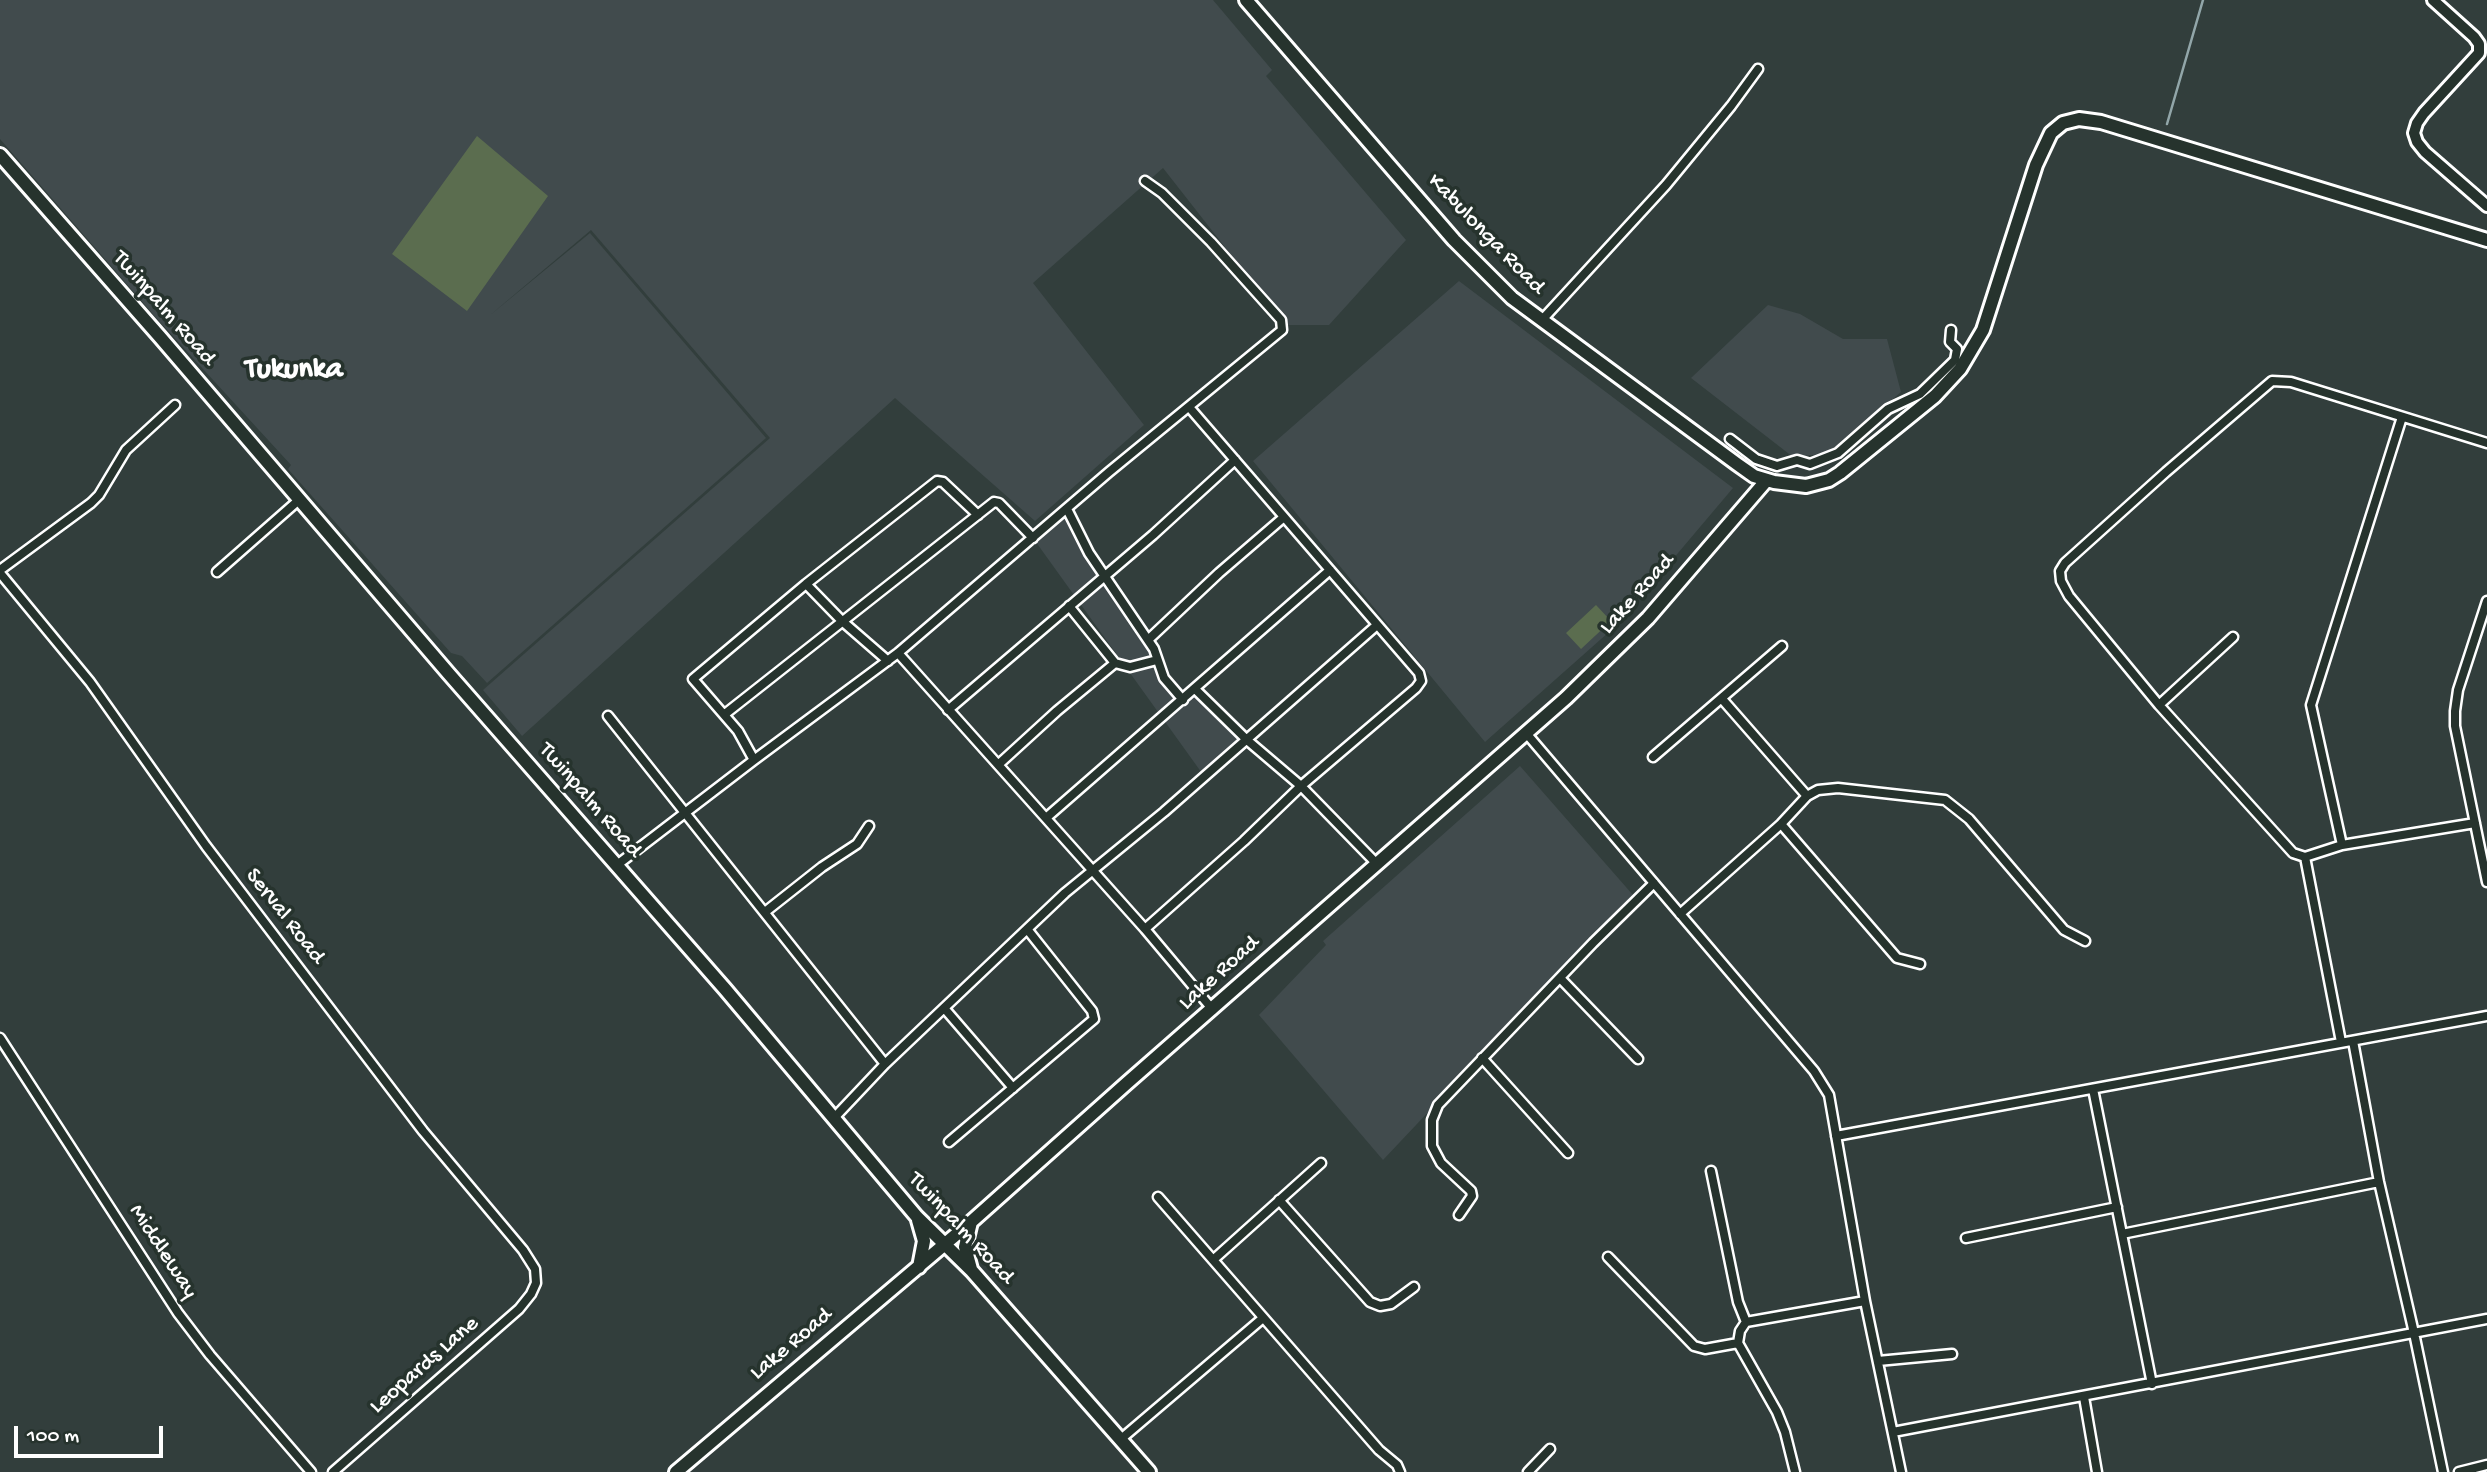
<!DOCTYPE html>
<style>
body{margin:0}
#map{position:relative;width:2487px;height:1472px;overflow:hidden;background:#323e3c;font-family:"Gochi Hand",sans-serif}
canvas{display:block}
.scale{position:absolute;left:14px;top:1426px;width:149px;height:32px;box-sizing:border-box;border:4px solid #fff;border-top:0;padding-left:9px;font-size:21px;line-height:24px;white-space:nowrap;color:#fff;-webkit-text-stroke:5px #26332d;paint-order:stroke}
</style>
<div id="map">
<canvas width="2487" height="1472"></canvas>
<div class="scale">100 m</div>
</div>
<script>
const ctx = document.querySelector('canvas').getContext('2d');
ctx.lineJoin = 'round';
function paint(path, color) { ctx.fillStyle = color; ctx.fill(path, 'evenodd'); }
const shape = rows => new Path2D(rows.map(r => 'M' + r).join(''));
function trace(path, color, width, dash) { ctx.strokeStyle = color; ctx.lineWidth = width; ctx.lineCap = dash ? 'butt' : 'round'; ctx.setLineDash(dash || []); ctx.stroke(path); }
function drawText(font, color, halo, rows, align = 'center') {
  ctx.font = font + ' "Gochi Hand",sans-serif'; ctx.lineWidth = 7; ctx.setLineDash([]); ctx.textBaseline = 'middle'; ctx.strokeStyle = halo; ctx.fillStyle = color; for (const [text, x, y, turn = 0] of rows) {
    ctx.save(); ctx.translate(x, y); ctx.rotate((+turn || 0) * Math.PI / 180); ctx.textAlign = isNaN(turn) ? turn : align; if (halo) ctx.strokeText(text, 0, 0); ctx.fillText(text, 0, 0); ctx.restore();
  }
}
const built = shape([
 [0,0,1213,0,1272,70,1266,76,1406,240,1329,325,1286,325,1163,168,1033,283,1144,425,1035,521,895,398,522,736,483,690,770,438,591,230,489,316,590,233,766,438,487,683,462,656,451,653,288,469,291,465,159,321,0,139],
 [1459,281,1733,488,1618,624,1485,742,1253,461],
 [1768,305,1800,314,1843,339,1887,339,1901,392,1831,453,1793,457,1691,378],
 [1067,509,1183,700,1195,689,1247,738,1204,776,1033,538],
 [1520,766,1633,895,1383,1160,1259,1015,1326,945,1323,941]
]);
const green = shape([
 [477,136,548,196,467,311,392,254],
 [1596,605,1611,621,1581,649,1566,633]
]);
const stream = shape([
 [2167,124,2203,0]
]);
const minor = shape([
 [1541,321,1666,185,1731,106,1758,69],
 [1730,439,1756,459,1777,466,1797,460,1810,464,1838,453,1888,409,1920,394,1955,360,1957,349,1950,342,1951,330],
 [1067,509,1089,553,1154,649,1164,678,1183,700],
 [0,570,91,503,99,495,126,450,175,405],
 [217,572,300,499],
 [0,573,90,682,206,846,423,1131,523,1250,535,1269,536,1283,531,1294,519,1309,333,1472],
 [806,584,842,621,888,661],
 [2487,601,2458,690,2455,711,2455,726,2487,882],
 [1069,606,1115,663,1130,667,1157,660],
 [1149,639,1219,573,1284,517],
 [898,653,1145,929,1213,1010],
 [1195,689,1247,740,1301,786,1377,864],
 [1722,699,1807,796],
 [2159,705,2233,637],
 [948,710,1153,535,1235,460],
 [725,714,994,502,999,503,1033,538],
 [608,716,885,1064],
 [1526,733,1814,1071,1829,1095,1865,1301,1901,1472],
 [1653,757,1782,646],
 [754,760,738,731,693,679,806,584,937,481,943,482,978,515],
 [999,764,1057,711,1115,663],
 [1046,818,1330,570],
 [2475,823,2342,845,2305,857,2293,853,2159,705,2069,596,2061,581,2060,571,2065,563,2166,472,2272,381,2291,382,2487,443],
 [1781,824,1897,958,1920,964],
 [2342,845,2311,705,2402,417],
 [2305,857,2341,1042],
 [617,865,754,760,898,653,1109,472,1282,330,1281,320,1211,242,1162,193,1145,181],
 [765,912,822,867,857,844,869,826],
 [1680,914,1781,824,1807,796,1818,790,1838,788,1945,800,1969,819,2064,930,2085,941],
 [1145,929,1244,841,1301,786,1416,688,1421,681,1419,673,1189,407],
 [1560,978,1638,1059],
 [944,1008,1013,1088],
 [0,1038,178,1313,210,1355,311,1472],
 [2353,1041,2379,1182,2414,1333,2443,1472],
 [1482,1058,1568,1153],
 [2093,1089,2152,1384],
 [834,1118,885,1064,1065,893,1164,812,1377,625],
 [1836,1136,2487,1016],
 [949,1142,1094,1019,1092,1011,1027,929],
 [1711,1171,1738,1302,1746,1322],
 [1158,1197,1379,1450,1397,1465,1400,1472],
 [1279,1200,1370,1302,1380,1306,1391,1304,1414,1287],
 [1459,1215,1472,1196,1471,1191,1441,1163,1432,1146,1432,1120,1438,1105,1593,943,1654,883],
 [2122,1234,2379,1182],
 [1966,1238,2117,1207],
 [1608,1257,1694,1346,1705,1349,1738,1343],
 [1213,1260,1321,1163],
 [1878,1361,1952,1354],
 [2084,1397,2097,1472],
 [1893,1432,2487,1319],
 [1121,1439,1263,1318],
 [1528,1472,1550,1449],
 [1795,1472,1785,1432,1777,1412,1738,1343,1740,1331,1746,1322,1865,1301],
 [2459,1472,2487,1465]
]);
const tertiary = shape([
 [2433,0,2474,37,2479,44,2479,53,2424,113,2417,123,2414,133,2417,142,2425,152,2487,206]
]);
const secondary = shape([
 [1246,0,1454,240,1512,298,1737,464,1754,476,1774,482,1806,486,1829,480,1840,473,1935,396,1960,369,1983,330,2036,165,2051,133,2063,123,2079,119,2101,122,2487,240],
 [0,155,160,337,449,674,725,989,917,1217,972,1271,1149,1472],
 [918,1220,924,1241,919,1267],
 [971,1222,965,1247,971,1269],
 [676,1472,971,1222,1127,1083,1566,698,1648,618,1766,481]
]);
const streetNames = [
 ["Kabulonga Road",1485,235,46],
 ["Twinpalm Road",163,309,49],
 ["Lake Road",1638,595,-48],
 ["Twinpalm Road",589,801,49],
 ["Serval Road",284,917,52],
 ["Lake Road",1220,974,-42],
 ["Twinpalm Road",960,1229,47],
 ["Middleway",162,1252,57],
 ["Lake Road",792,1345,-40],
 ["Leopards Lane",425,1366,-41]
];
const districtNames = [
 ["Tukunka",294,371]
];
paint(built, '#414b4d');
paint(green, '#5b6d4f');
trace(stream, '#92a6a9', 2.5);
trace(minor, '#fff', 13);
trace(tertiary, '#fff', 16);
trace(secondary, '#fff', 18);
trace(minor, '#26332d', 8);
trace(tertiary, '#26332d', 10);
trace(secondary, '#26332d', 12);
drawText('23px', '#fff', '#26332d', streetNames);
drawText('bold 30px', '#fff', '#26332d', districtNames);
</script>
